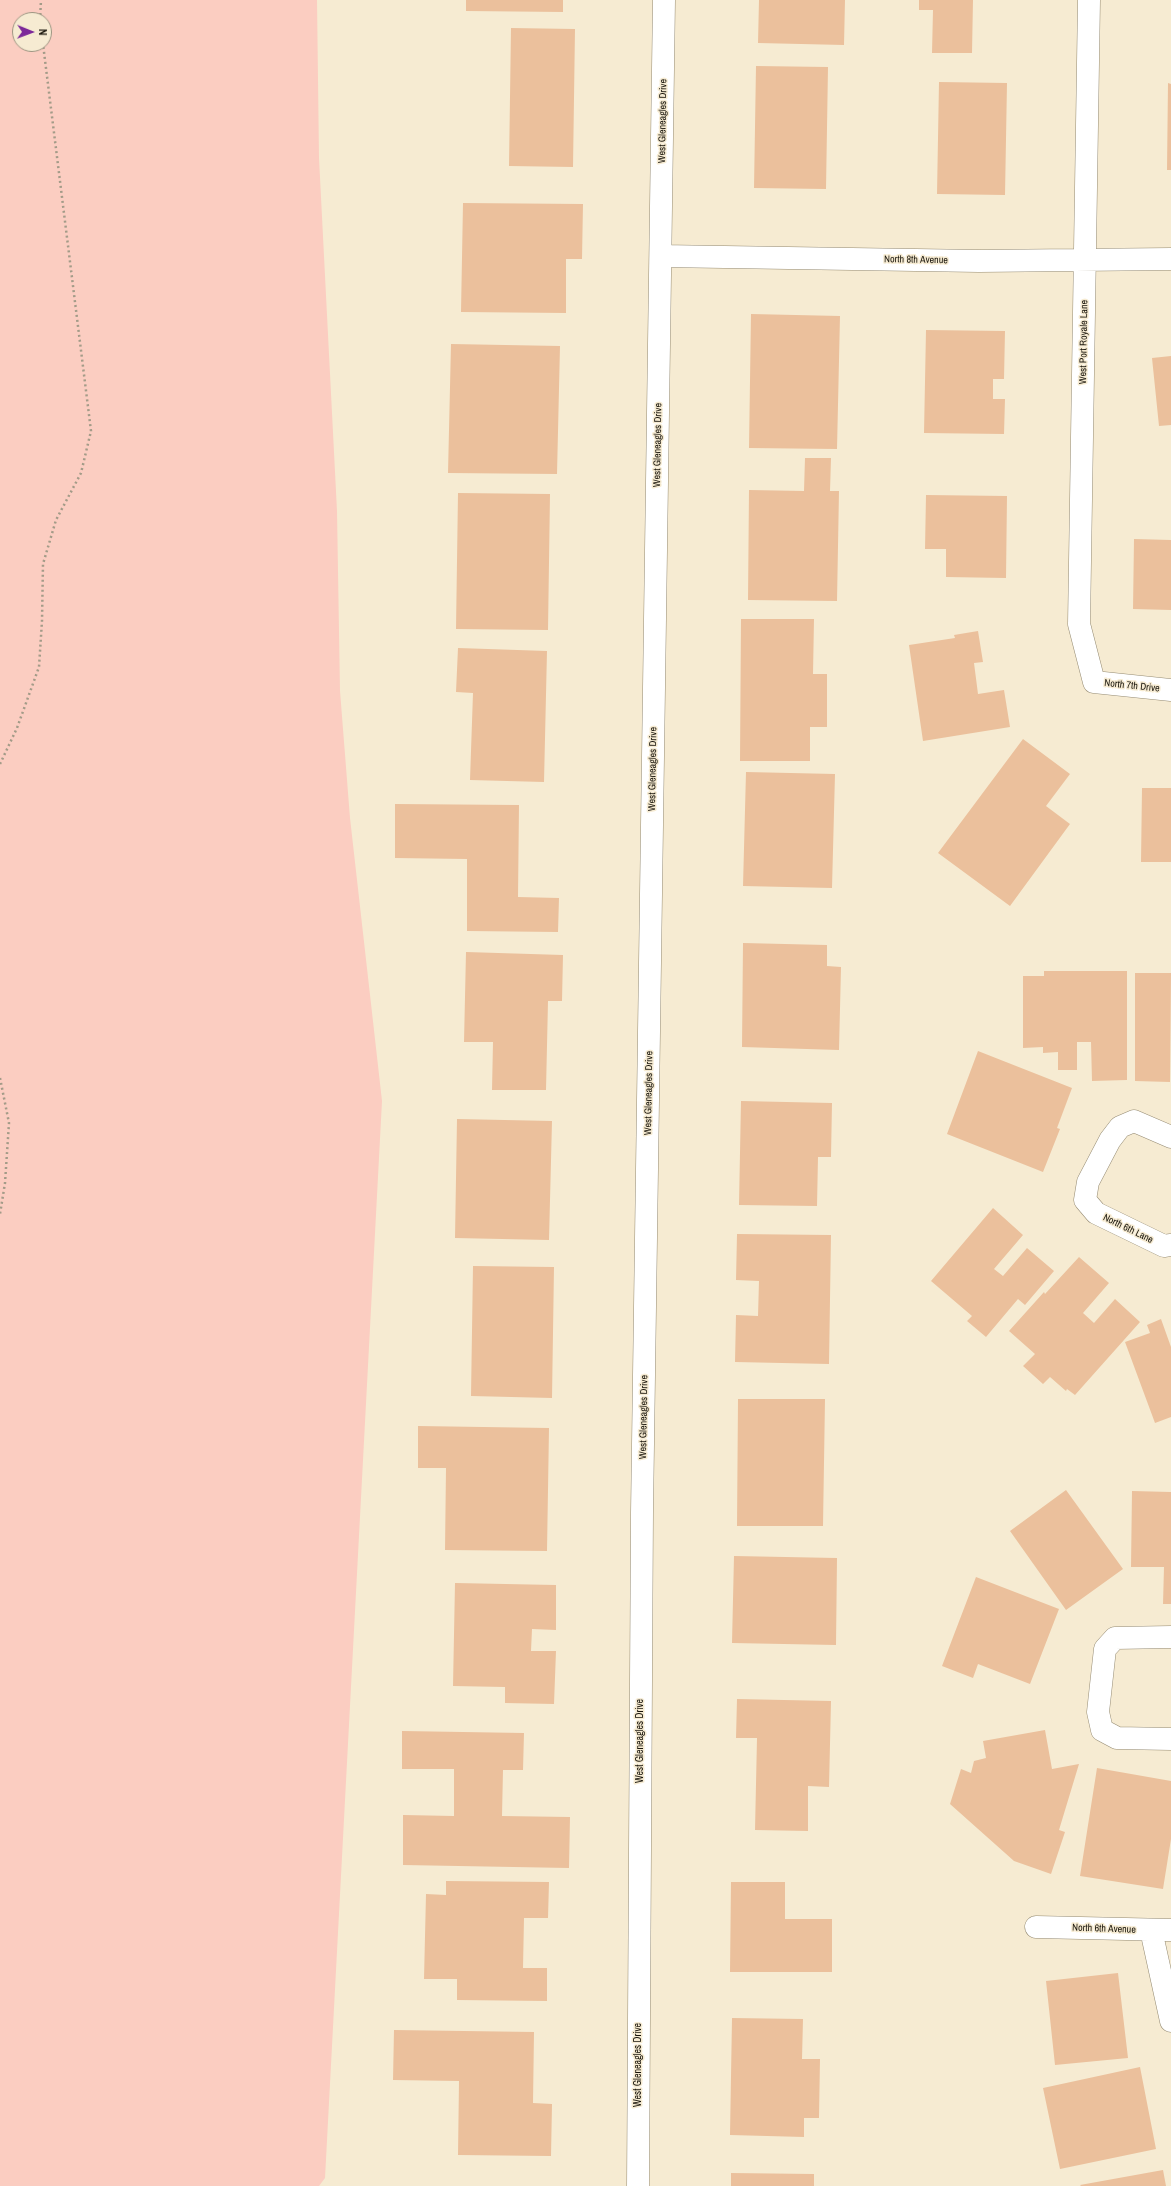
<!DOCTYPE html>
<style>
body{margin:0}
#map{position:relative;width:1171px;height:2186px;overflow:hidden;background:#f6ebd2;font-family:"Archivo Narrow",sans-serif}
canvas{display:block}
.north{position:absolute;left:12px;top:12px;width:40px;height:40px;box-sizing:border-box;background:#f6ebd2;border:1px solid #9d9582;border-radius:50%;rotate:91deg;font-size:11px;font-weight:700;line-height:16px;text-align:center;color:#18140b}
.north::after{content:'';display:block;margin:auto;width:14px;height:18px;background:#7c2999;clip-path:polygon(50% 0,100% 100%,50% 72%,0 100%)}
</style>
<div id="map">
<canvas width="1171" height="2186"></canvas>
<div class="north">N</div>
</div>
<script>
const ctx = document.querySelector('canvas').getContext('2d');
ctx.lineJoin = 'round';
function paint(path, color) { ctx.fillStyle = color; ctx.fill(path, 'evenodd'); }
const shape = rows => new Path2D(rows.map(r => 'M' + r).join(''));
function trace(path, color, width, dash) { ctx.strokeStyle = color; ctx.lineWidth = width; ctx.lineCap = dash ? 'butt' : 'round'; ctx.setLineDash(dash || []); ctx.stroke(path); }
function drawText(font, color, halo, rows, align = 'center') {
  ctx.font = font + ' "Archivo Narrow",sans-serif'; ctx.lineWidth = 3; ctx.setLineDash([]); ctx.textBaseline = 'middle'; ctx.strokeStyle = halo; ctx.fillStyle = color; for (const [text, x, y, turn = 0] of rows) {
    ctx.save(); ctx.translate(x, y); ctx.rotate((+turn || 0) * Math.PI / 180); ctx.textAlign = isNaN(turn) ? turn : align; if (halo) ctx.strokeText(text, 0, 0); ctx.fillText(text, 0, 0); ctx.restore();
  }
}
const green = shape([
 [0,0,317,0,319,158,337,511,340,691,350,818,382,1101,325,2178,319,2186,0,2186],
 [20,20,44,20,44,44,20,44]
]);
const building = shape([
 [466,0,563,0,563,12,466,11],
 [759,0,845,0,844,45,758,43],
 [919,0,973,0,972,53,932,53,933,10,919,10],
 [511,28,575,29,573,167,509,166],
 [756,66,828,67,826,189,754,188],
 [939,82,1007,83,1005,195,937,194],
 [1168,83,1171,84,1171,170,1167,170],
 [463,203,583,204,582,259,566,259,566,313,461,312],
 [751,314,840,316,837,449,749,448],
 [926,330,1005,331,1004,379,993,379,993,399,1005,399,1004,434,924,433],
 [451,344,560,346,557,474,448,473],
 [1171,356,1171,425,1159,426,1152,358],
 [805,458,831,458,830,491,839,491,837,601,748,600,749,490,804,491],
 [458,493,550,494,548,630,456,629],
 [926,495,1007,496,1006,578,946,577,946,549,925,549],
 [1134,539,1171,540,1171,610,1133,609],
 [741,619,814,619,813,674,827,674,827,727,810,727,810,761,740,761],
 [978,631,983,662,974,663,978,694,1004,690,1010,727,923,741,909,645,955,638,954,635],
 [458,648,547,651,544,782,470,780,473,693,456,692],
 [1023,739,1070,774,1046,806,1070,824,1010,906,938,853],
 [746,772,835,774,832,888,743,886],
 [1142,788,1171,788,1171,862,1141,862],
 [395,804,519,805,518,897,559,898,558,932,467,931,467,859,395,858],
 [743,943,827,945,827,966,841,967,839,1050,742,1047],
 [466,952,563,955,562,1001,548,1001,546,1090,492,1090,493,1042,464,1042],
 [1044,971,1127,971,1127,1080,1092,1081,1091,1042,1077,1042,1077,1070,1058,1070,1058,1052,1043,1053,1043,1047,1023,1048,1023,976,1044,976],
 [1135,973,1171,973,1170,1082,1135,1081],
 [978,1051,1072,1088,1057,1128,1060,1129,1043,1172,947,1134],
 [741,1101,832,1103,831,1157,818,1157,817,1206,739,1205],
 [457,1119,552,1121,549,1240,455,1238],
 [993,1208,1023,1235,994,1269,1003,1276,1027,1248,1054,1271,1025,1305,1018,1299,986,1337,967,1321,972,1316,931,1281],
 [737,1234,831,1235,829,1364,735,1362,736,1315,758,1316,759,1281,736,1280],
 [1079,1257,1109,1283,1083,1313,1094,1323,1115,1299,1140,1322,1075,1395,1067,1389,1066,1391,1050,1377,1043,1384,1023,1366,1035,1354,1009,1331,1044,1292,1045,1294],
 [473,1266,554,1267,552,1398,471,1396],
 [1161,1319,1171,1347,1171,1417,1155,1423,1125,1342,1150,1333,1147,1325],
 [738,1399,825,1399,823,1526,737,1526],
 [418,1426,549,1428,547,1551,445,1550,446,1468,418,1468],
 [1066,1490,1123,1569,1066,1610,1010,1531],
 [1132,1491,1171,1492,1171,1604,1163,1604,1164,1567,1131,1567],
 [734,1556,837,1558,836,1645,732,1643],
 [976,1577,1059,1609,1030,1684,978,1664,973,1678,942,1666],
 [455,1583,556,1585,556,1630,532,1629,531,1651,556,1651,554,1704,505,1703,505,1687,453,1686],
 [737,1699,831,1701,829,1787,808,1786,808,1831,755,1830,757,1738,736,1738],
 [1045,1730,1052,1769,1079,1764,1059,1830,1065,1832,1051,1874,1014,1861,950,1804,961,1769,971,1773,974,1761,986,1758,983,1741],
 [402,1731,524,1733,523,1770,503,1770,502,1816,570,1817,569,1868,403,1865,403,1815,454,1816,454,1769,402,1769],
 [1097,1768,1171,1781,1171,1839,1163,1889,1080,1876],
 [446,1881,549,1882,548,1918,524,1918,523,1968,547,1968,547,2001,457,2000,457,1979,424,1979,426,1894,446,1895],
 [731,1882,785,1882,785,1919,832,1919,832,1972,730,1972],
 [1118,1973,1128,2058,1055,2065,1046,1981],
 [732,2018,803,2019,802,2059,820,2059,819,2118,804,2118,804,2137,730,2135],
 [394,2030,534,2032,533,2103,552,2104,551,2156,458,2155,459,2081,393,2080],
 [1140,2067,1156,2149,1060,2169,1043,2088],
 [1163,2170,1166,2186,1081,2186,1080,2185],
 [731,2173,814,2174,814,2186,731,2186]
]);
const path = shape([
 [40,20,41,0],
 [0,764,17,728,39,667,42,621,43,564,56,520,81,473,91,431,43,44],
 [0,1078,9,1123,5,1183,0,1214]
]);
const minor = shape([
 [1089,0,1079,624,1094,682,1171,690],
 [661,256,979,261,1171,259],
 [1171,1137,1134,1121,1120,1127,1110,1140,1088,1182,1085,1200,1096,1213,1164,1246,1171,1245],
 [1171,1637,1115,1638,1105,1649,1098,1712,1102,1730,1117,1738,1171,1739],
 [1036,1927,1171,1930],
 [1151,1930,1171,2021],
 [638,2186,642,1512,664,0]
]);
const streetNames = [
 ["West Gleneagles Drive",663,121,-89],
 ["North 8th Avenue",916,260,1],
 ["West Port Royale Lane",1084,342,-89],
 ["West Gleneagles Drive",658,445,-89],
 ["North 7th Drive",1132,686,6],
 ["West Gleneagles Drive",653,769,-89],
 ["West Gleneagles Drive",649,1093,-89],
 ["North 6th Lane",1128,1229,26],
 ["West Gleneagles Drive",644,1417,-89],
 ["West Gleneagles Drive",640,1741,-90],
 ["North 6th Avenue",1104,1929,2],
 ["West Gleneagles Drive",638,2065,-90]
];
paint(green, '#fbcdc1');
paint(building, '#ebc09c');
trace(minor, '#958b73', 23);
trace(path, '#a39b88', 2.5, [2, 3]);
trace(minor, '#fff', 22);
drawText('10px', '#18140b', '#f6ebd2', streetNames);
</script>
